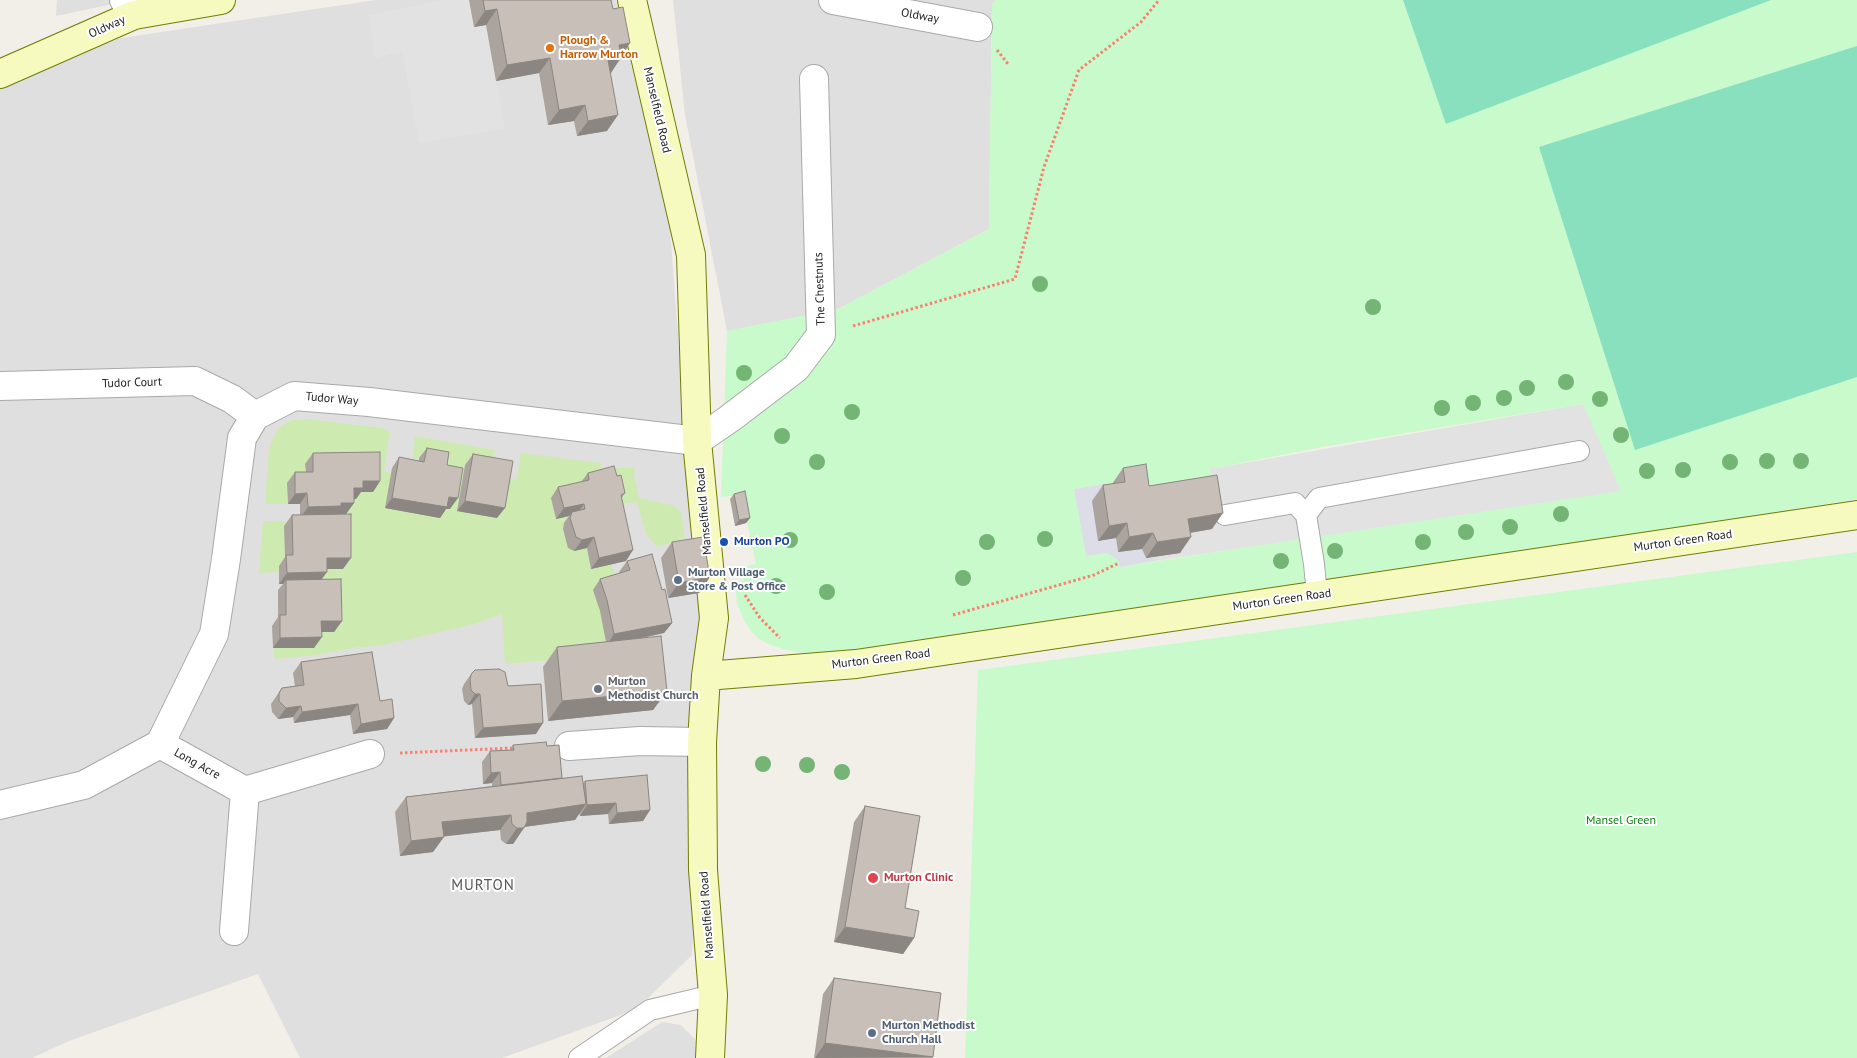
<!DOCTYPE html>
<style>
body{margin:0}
canvas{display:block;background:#f2efe9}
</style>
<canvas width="1857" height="1058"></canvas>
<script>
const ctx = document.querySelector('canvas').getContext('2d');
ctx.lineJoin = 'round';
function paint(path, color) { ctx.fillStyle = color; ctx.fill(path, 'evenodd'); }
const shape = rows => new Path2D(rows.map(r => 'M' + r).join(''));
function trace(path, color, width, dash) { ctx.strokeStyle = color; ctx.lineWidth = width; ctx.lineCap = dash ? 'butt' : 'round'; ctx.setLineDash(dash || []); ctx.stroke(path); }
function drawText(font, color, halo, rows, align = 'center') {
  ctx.font = font + ' "PT Sans",sans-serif'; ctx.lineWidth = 4; ctx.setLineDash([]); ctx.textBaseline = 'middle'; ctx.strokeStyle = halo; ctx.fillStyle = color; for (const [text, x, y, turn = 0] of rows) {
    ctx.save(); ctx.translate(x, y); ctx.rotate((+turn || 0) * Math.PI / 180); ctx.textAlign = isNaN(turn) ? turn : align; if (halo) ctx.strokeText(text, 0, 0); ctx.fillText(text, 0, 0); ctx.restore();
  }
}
const residential = shape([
 [57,0,132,0,56,16],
 [376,0,616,0,670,228,679,348,699,507,706,626,698,892,692,955,637,1009,502,1058,300,1058,258,974,69,1041,32,1058,0,1058,0,83,121,38],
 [673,0,996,0,992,5,989,229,838,309,727,331,685,115],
 [662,1022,681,1025,695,1039,701,1058,606,1058]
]);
const grass = shape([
 [308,419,382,428,390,432,384,471,391,473,442,508,450,509,419,458,413,459,415,436,495,450,491,464,458,511,497,518,504,478,516,480,521,453,601,463,601,469,604,478,576,515,575,551,587,548,611,564,618,582,617,654,505,664,502,614,471,625,379,646,359,647,316,655,275,659,273,648,314,648,285,566,279,572,259,573,263,521,300,522,333,514,356,492,373,491,306,482,287,483,288,504,265,504,269,450,272,440,277,430,284,424,293,420],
 [613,468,635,468,634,477,639,498,672,505,681,512,685,538,658,547,647,536,637,502,618,504]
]);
const park = shape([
 [996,0,1857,0,1857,499,1633,535,1327,580,1320,536,1620,491,1583,404,1322,447,1211,469,1212,478,1137,492,1134,480,1074,489,1086,556,1107,553,1119,560,1120,567,1299,539,1305,583,878,648,806,653,786,650,768,644,758,638,751,631,744,620,737,604,735,583,744,580,741,567,756,564,741,495,721,497,727,331,838,309,989,229,992,5],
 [1857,552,1857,1058,965,1058,978,670]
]);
const pitch = shape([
 [1403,0,1771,0,1446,124],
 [1857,46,1857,377,1635,450,1539,147]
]);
const parking = shape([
 [444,0,469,0,474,26,486,25,505,128,419,143,402,52,375,58,368,15],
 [1583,404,1621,491,1155,561,1153,557,1212,478,1210,469]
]);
const plaza = shape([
 [1112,483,1114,498,1098,541,1116,538,1118,552,1142,549,1146,558,1153,557,1155,561,1120,567,1118,560,1107,553,1086,556,1074,489]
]);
const path = shape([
 [997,50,1008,64],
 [853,326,1015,279,1044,167,1079,70,1141,22,1159,0],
 [745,595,760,618,780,638],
 [953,615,1094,575,1119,563],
 [400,753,513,748]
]);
const lane = shape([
 [1225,515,1295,503,1306,515,1314,564,1317,595],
 [1306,515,1319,498,1579,451],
 [579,1058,650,1010,713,995]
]);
const street = shape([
 [124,0,134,15],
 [833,0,978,27],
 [0,386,195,381,232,399,255,416],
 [160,744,214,634,226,559,242,438,255,416,294,396,369,402,697,441,729,419,796,368,821,335,814,79],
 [160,744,245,791,370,754],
 [569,746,640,741,702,742],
 [0,805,84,785,160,744],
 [234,931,245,791]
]);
const secondary = shape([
 [632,0,691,255,697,441,714,618,706,676,702,742,703,870,713,995,710,1058],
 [0,74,134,15,221,0],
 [706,676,856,664,1857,515]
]);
const trees = [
 [1040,284],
 [1373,307],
 [744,373],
 [1566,382],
 [1527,388],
 [1504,398],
 [1600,399],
 [1473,403],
 [1442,408],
 [852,412],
 [1621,435],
 [782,436],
 [1767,461],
 [1801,461],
 [817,462],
 [1730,462],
 [1683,470],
 [1647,471],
 [1561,514],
 [1510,527],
 [1466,532],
 [1045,539],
 [790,540],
 [987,542],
 [1423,542],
 [1335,551],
 [1281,561],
 [963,578],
 [776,586],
 [827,592],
 [763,764],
 [807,765],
 [842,772]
];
const wall = shape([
 [469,0,611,0,622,57,610,73,607,131,577,136,574,121,548,125,539,73,496,81,486,25,474,27],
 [427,448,447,465,450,509,446,509,440,518,385,508,392,468,399,457,419,461,419,458],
 [313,453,380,481,373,492,361,492,356,499,354,499,354,503,346,514,336,514,343,569,327,569,322,579,342,621,334,632,322,632,314,648,273,648,272,626,278,617,278,590,283,584,279,584,279,566,285,557,284,526,292,515,300,515,300,504,288,504,287,483,295,472,306,472,305,464],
 [473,454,497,518,457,511,465,465],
 [1123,468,1149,486,1212,529,1190,533,1180,553,1146,558,1142,549,1118,552,1116,538,1098,541,1092,501,1103,485,1112,484],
 [588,473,617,476,625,493,621,499,626,561,591,569,587,548,574,551,568,548,563,529,564,523,569,516,556,519,551,498,558,487,581,482],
 [734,494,750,518,746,523,735,526,730,499],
 [672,542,710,577,699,593,668,598,661,558],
 [627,561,662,590,672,623,664,633,638,639,667,691,653,710,548,721,543,667,557,647,606,642,600,611,593,590,600,579,620,573,619,572],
 [301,662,380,701,394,718,387,729,353,734,350,715,294,723,293,717,278,719,272,712,271,704,282,688,295,686,293,673],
 [472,673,508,686,536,734,475,738,472,704,468,705,464,701,462,689,464,684],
 [513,745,547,746,562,778,583,783,585,781,650,810,643,821,609,824,608,814,580,816,579,813,575,820,524,827,513,844,506,844,501,840,500,830,444,836,433,852,400,856,395,812,406,797,492,786,492,783,483,784,482,762,490,751,510,750],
 [865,806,905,908,914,938,903,954,834,942,854,822],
 [834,978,933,1057,932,1058,814,1058,823,994]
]);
const shadedWall = shape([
 [497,9,486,25,474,27,485,11],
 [630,43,611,73,597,75,619,45],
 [550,58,539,73,496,81,507,65],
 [585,105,574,121,548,125,559,110],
 [618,115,607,131,577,136,588,121],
 [363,481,380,481,373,492,361,492,356,499,346,499,354,488],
 [307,493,300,504,288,504,295,494],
 [449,497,458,498,450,509,446,509,440,518,385,508,392,498],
 [465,501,505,508,497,518,457,511],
 [341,503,354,503,346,514,336,514,334,517,300,518,308,507],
 [584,504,576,515,572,512,569,516,556,519,564,508],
 [1223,513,1212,529,1177,535,1188,519],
 [750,518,746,523,735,526,739,520],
 [1127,523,1116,538,1098,541,1109,526],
 [1153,533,1142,549,1118,552,1129,537],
 [594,537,587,548,574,551,582,540],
 [1191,537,1180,553,1146,558,1157,542],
 [633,550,626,561,591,569,599,558],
 [327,558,351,558,343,569,319,569],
 [327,572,319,583,286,580,283,584,279,584,287,573],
 [710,577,699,593,668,598,679,583],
 [321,621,342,621,334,632,314,632],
 [672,623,664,633,607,645,614,634],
 [322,637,314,648,273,648,280,638],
 [667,691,653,710,548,721,562,701],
 [475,694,480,694,472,704,468,705],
 [358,704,350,715,294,723,302,712],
 [301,706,293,717,278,719,286,708],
 [394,718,387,729,353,734,361,724],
 [543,723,536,734,475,738,483,728],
 [500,772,492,783,483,784,491,773],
 [616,803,608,814,580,816,587,805],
 [586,804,575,820,516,828,527,813],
 [650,810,643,821,609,824,617,813],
 [511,815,500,830,431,838,442,822],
 [517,828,524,828,513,844,506,844],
 [444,837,433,852,400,856,411,841],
 [845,927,914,938,903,954,834,942],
 [825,1043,933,1057,815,1058]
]);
const building = shape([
 [483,0,611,0,613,9,623,7,630,43,619,45,622,57,608,60,618,115,588,121,585,105,559,110,550,58,507,65,497,9,485,11,483,0],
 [427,448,449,452,447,465,463,468,458,498,449,497,447,507,392,498,399,457,424,462,427,448],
 [380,452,380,481,363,481,363,488,354,488,354,503,341,503,341,506,308,507,307,493,295,494,295,472,313,472,313,453,380,452],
 [473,454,513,461,505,508,465,501,473,454],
 [1146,464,1149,486,1217,475,1223,513,1188,519,1191,537,1157,542,1153,533,1129,537,1127,523,1109,526,1103,485,1125,482,1123,468,1146,464],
 [614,466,617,476,621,475,625,493,621,495,633,550,599,558,594,537,582,540,576,537,570,518,572,512,585,509,584,504,564,508,558,487,589,480,588,473,614,466],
 [745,491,750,518,739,520,734,494,745,491],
 [351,514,351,558,327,558,327,572,287,573,286,555,293,555,292,515,351,514],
 [703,537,710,577,679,583,672,542,703,537],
 [652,554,662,590,665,589,672,623,614,634,607,600,600,579,630,570,627,561,652,554],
 [341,579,342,621,321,621,322,637,280,638,280,615,286,615,286,580,341,579],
 [661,636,667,691,562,701,557,647,661,636],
 [372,652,380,701,392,699,394,718,361,724,358,704,302,712,301,706,286,708,279,701,279,693,282,688,304,685,301,662,372,652],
 [499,669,505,672,508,686,541,684,543,723,483,728,480,694,475,694,471,690,470,678,472,673,475,670,499,669],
 [546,742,547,746,559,745,562,778,501,785,500,772,491,773,490,751,514,750,513,745,546,742],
 [647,775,650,810,617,813,616,803,587,805,585,781,647,775],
 [582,776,586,804,527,813,527,822,524,828,517,828,512,824,511,815,442,822,444,837,411,841,406,797,582,776],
 [865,806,920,816,905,908,919,911,914,938,845,927,865,806],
 [834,978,941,993,933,1057,825,1043,834,978]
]);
const markers = [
 [550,48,5,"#e8710a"],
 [724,542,5,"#1a4fb4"],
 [678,580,5,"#5c6f8a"],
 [598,689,5,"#6b7280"],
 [873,878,6,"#e0444e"],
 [872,1033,5,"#5c6f8a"]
];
const streetNames = [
 ["Oldway",920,16,10],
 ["Oldway",107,27,-24],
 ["Manselfield Road",657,110,77],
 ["The Chestnuts",820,289,-92],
 ["Tudor Court",132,383,-2],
 ["Tudor Way",332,399,5],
 ["Manselfield Road",704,511,-95],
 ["Murton Green Road",1683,541,-8],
 ["Murton Green Road",1282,600,-8],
 ["Murton Green Road",881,659,-7],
 ["Long Acre",197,764,29],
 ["Manselfield Road",707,915,-94]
];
const foodNames = [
 ["Plough &",560,41],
 ["Harrow Murton",560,55]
];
const transitNames = [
 ["Murton PO",734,542]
];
const serviceNames = [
 ["Murton Village",688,573],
 ["Store & Post Office",688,587],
 ["Murton Methodist",882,1026],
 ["Church Hall",882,1040]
];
const worshipNames = [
 ["Murton",608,682],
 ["Methodist Church",608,696]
];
const parkNames = [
 ["Mansel Green",1621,821]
];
const healthNames = [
 ["Murton Clinic",884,878]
];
const quarterNames = [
 ["MURTON",483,886]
];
paint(residential, '#e0dfdf');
paint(grass, '#cdebb0');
paint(park, '#c8facc');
paint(pitch, '#88e0be');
paint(parking, '#e2e2e2');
paint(plaza, '#dddde8');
trace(lane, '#a9a9a9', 22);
trace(street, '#a9a9a9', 30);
trace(secondary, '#707d05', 30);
trace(path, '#fa8072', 3, [2.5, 2.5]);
trace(lane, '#fff', 20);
trace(street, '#fff', 28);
trace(secondary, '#f7fabf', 28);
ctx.fillStyle = '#74b475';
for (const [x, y] of trees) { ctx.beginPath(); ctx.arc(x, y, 8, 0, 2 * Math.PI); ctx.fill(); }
paint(wall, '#aba49e');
paint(shadedWall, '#8b8681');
paint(building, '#c7bfb8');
trace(building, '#8b8681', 1);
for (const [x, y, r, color] of markers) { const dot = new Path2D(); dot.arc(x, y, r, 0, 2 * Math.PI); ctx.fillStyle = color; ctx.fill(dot); trace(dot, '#fff', 2); }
drawText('12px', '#222', '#fff', streetNames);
drawText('bold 12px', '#c56008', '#fff', foodNames, 'left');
drawText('bold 12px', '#164399', '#fff', transitNames, 'left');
drawText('bold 12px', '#4e5e75', '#fff', serviceNames, 'left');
drawText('bold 12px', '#5b616d', '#fff', worshipNames, 'left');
drawText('12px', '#0c8416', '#fff', parkNames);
drawText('bold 12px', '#be3a42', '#fff', healthNames, 'left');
ctx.letterSpacing = '1px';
drawText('15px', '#555', '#fff', quarterNames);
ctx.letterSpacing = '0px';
</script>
